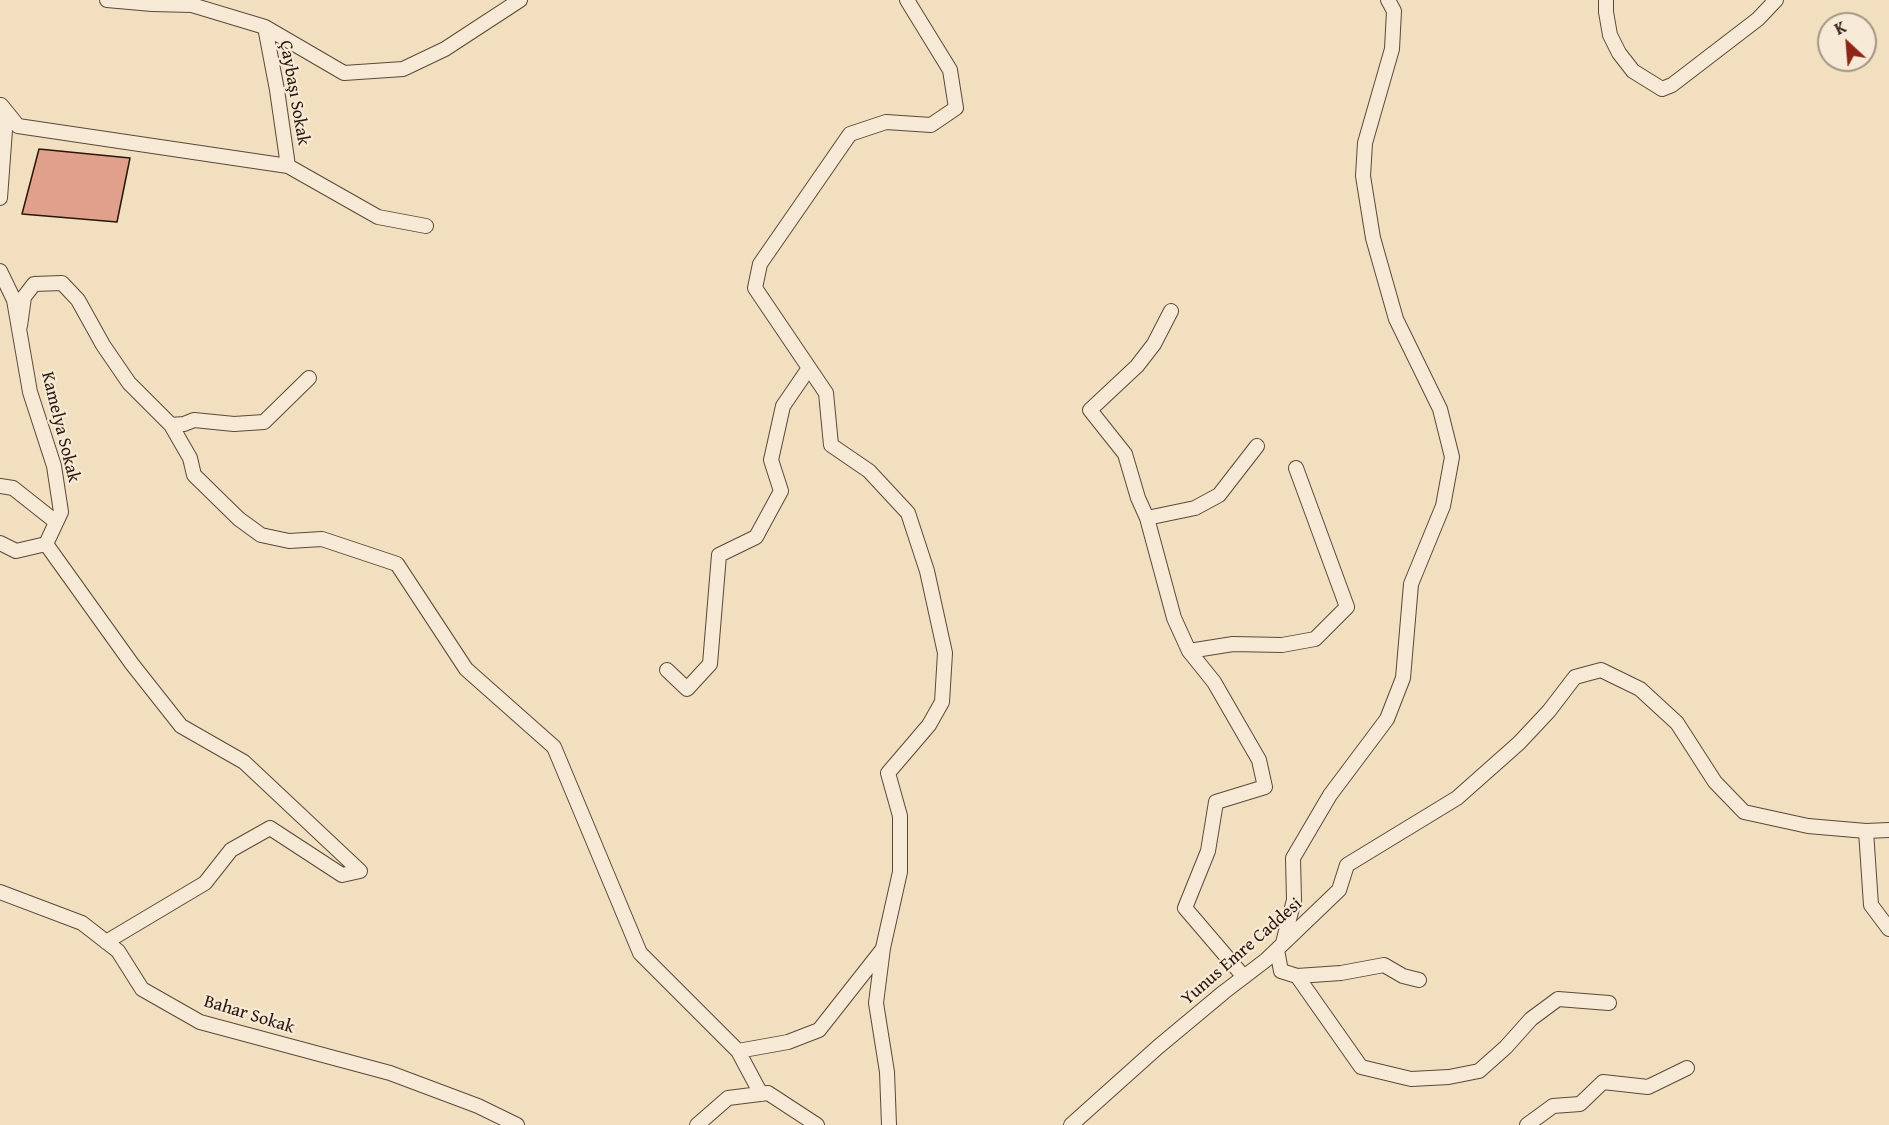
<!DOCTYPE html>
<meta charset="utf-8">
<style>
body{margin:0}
#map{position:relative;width:1889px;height:1125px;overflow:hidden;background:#f1dfc0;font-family:"Gentium Book Plus",serif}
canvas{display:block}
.north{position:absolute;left:1817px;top:12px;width:60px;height:60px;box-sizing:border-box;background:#f6ead6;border:2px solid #a49584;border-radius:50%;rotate:334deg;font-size:16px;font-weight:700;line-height:24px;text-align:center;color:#29150a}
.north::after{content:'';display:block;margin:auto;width:21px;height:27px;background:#8f2418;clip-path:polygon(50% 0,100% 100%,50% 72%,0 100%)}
</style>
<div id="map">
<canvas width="1889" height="1125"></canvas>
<div class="north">K</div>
</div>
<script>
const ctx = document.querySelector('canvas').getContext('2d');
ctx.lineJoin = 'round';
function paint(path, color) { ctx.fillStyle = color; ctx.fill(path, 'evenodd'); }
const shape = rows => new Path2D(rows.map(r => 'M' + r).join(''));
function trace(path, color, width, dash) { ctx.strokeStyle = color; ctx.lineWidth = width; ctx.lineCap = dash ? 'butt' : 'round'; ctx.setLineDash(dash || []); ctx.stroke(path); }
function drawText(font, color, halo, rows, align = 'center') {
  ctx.font = font + ' "Gentium Book Plus",serif'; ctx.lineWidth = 4.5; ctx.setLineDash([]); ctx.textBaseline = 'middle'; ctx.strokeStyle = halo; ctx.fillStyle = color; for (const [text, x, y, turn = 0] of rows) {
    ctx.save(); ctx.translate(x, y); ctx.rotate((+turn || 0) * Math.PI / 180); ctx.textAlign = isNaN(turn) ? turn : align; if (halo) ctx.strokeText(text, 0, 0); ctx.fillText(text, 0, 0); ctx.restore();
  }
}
const building = shape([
 [39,149,130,158,117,222,22,214,39,149]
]);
const minor = shape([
 [107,0,152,4,192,5,265,27],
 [1606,0,1606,12,1610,35,1619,53,1633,71,1662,89,1672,85,1758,19,1776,0],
 [1,105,18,126,288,166,378,217,426,226],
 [288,166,277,90,265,27,344,73,403,69,445,49,520,0],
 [0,198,5,130,2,107],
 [0,271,14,300,30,392,54,466,61,512,46,544,16,551,0,543],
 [1171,311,1154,344,1137,366,1090,410,1125,454,1138,498,1147,518,1174,618,1189,651,1214,682,1259,760,1265,787,1216,802,1208,851,1185,908,1244,977],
 [20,326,24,297,34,284,62,283,78,300,103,345,129,383,171,425,184,424,194,420,234,424,264,422,309,378],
 [171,425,190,458,194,475,239,519,261,535,289,541,322,539,397,564,466,669,554,747,640,953,738,1051,788,1042,819,1030,882,950],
 [0,486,13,488,56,522],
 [1147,518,1195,508,1219,495,1257,446],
 [46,544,132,664,181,726,244,762,360,871,342,875,270,828,231,850,205,883,106,942],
 [1189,651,1233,644,1282,645,1315,639,1347,607,1296,468],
 [667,670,687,689,710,664,719,555,756,537,781,491,771,460,783,406,809,368],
 [1866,831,1871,905,1889,929],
 [0,892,82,923,118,951,142,989,200,1022,390,1073,478,1106,517,1125],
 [1283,943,1294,900,1293,858,1330,795,1387,719,1403,678,1411,584,1443,506,1452,457,1440,409,1396,319,1373,238,1363,176,1365,143,1392,49,1394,11,1388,0],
 [1277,950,1281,971,1297,976,1341,973,1384,965,1403,976,1419,980],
 [1297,976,1361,1067,1411,1079,1449,1077,1479,1071,1506,1047,1531,1019,1558,999,1609,1003],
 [738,1051,761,1094],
 [697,1125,728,1098,768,1093,817,1125],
 [889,1125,887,1072,876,1003,883,948,900,872,900,816,888,773,929,725,942,702,945,653,927,571,908,513,869,471,831,445,826,393,755,288,760,264,850,134,886,122,931,125,956,108,950,70,907,0],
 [1071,1125,1158,1047,1224,992,1266,960,1339,890,1347,865,1457,798,1519,743,1549,711,1575,677,1601,670,1640,689,1677,723,1715,782,1744,812,1808,826,1866,831,1889,830],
 [1527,1125,1553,1106,1580,1104,1603,1082,1648,1087,1687,1068]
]);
const streetNames = [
 ["Çaybaşı Sokak",294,93,80],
 ["Kamelya Sokak",60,427,76],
 ["Yunus Emre Caddesi",1242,952,-41],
 ["Bahar Sokak",249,1015,17]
];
paint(building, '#e1a08b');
trace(building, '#29150a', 1.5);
trace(minor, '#5b4838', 16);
trace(minor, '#f6ead6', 14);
drawText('18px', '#29150a', '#f6ead6', streetNames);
</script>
